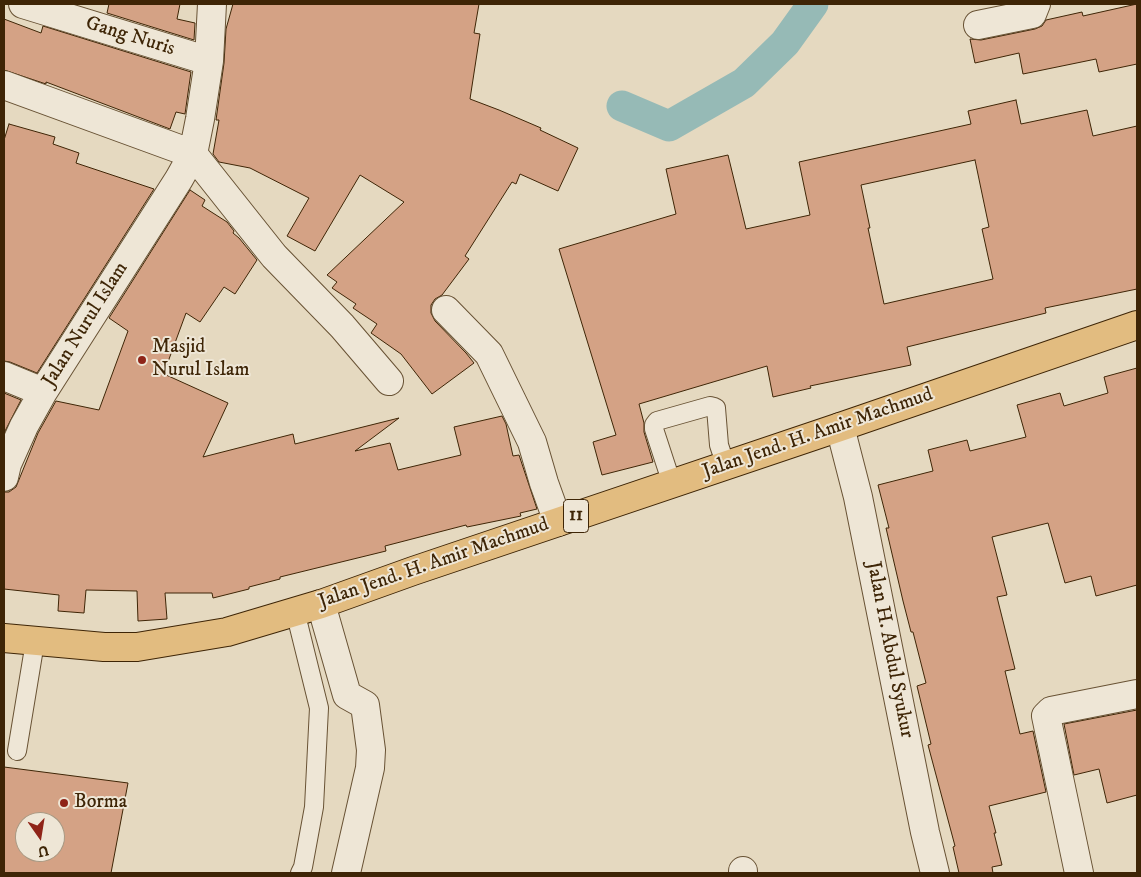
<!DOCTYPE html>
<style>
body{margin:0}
#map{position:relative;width:1141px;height:877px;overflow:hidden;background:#e5d9c0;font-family:"IM FELL DW Pica",serif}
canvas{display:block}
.frame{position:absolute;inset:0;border:5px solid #3e2506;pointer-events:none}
.north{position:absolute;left:15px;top:812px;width:50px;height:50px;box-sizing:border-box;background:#eee6d6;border:1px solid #a89983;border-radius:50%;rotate:167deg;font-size:14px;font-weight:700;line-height:20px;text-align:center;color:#3e2506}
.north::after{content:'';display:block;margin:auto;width:18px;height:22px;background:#8f2418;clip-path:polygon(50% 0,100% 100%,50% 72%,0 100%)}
</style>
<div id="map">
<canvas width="1141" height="877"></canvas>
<div class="frame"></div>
<div class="north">U</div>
</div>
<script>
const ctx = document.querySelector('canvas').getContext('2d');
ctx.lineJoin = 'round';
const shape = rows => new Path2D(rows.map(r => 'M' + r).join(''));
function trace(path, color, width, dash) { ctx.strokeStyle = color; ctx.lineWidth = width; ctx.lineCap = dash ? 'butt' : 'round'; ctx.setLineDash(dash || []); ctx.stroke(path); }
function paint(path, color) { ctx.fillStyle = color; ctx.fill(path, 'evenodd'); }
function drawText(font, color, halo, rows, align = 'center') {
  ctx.font = font + ' "IM FELL DW Pica",serif'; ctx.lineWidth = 4; ctx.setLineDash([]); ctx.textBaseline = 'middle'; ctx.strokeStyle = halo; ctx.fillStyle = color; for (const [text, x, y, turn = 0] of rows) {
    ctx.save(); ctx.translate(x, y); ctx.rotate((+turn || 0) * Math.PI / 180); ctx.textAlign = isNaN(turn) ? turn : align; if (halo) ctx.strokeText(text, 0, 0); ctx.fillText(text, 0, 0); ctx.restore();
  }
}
const canal = shape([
 [622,106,669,126,744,83,785,43,813,4]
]);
const building = shape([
 [109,4,180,4,177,19,195,23,194,40,107,13,109,4],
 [233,4,479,4,474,33,480,34,470,99,499,110,541,128,540,130,578,148,558,191,520,174,516,184,512,182,465,256,469,259,442,295,435,299,431,305,431,313,435,321,466,353,474,363,432,394,401,354,371,333,377,324,353,308,356,304,332,288,337,282,327,275,404,202,360,175,315,251,287,236,309,198,250,168,219,162,213,154,219,120,216,120,224,63,226,29,233,4],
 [1137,4,1137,64,1099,72,1096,59,1023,74,1019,53,975,63,970,39,981,40,1035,29,1042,26,1046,20,1082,12,1083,16,1137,4],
 [4,19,41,33,43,26,191,72,185,114,176,112,170,129,46,82,46,84,4,70,4,19],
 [1016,100,1021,124,1087,110,1093,136,1137,126,1137,289,1045,308,1046,313,907,347,911,365,810,386,811,388,773,397,767,366,639,404,644,423,644,432,653,462,602,475,593,442,616,435,559,249,676,214,666,169,728,155,746,229,810,215,799,162,971,124,968,111,1016,100],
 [975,160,989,227,982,229,993,279,884,304,868,228,870,228,861,185,975,160],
 [9,124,55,137,53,144,79,153,76,163,154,189,37,373,10,362,4,361,4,140,9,124],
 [190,190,205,200,202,206,227,222,234,231,233,233,239,238,257,260,235,294,224,287,200,322,186,313,165,370,164,374,228,403,203,457,293,434,295,444,399,418,355,451,390,443,398,470,461,455,454,427,502,416,506,424,513,456,519,455,537,509,520,513,521,516,467,527,466,525,385,546,386,551,280,577,280,579,249,587,249,589,213,598,212,593,165,593,167,619,138,621,137,591,86,590,84,613,58,611,59,595,4,589,4,492,9,492,16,487,38,433,56,401,99,410,128,331,109,318,190,190],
 [1137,368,1137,585,1096,596,1091,576,1065,583,1048,523,992,537,1007,595,997,597,1015,669,1005,671,1020,734,1033,731,1046,792,989,806,996,833,994,833,1002,865,992,867,993,873,959,873,953,847,955,846,928,745,931,744,917,686,926,683,913,632,911,632,903,601,886,528,889,528,878,485,933,471,928,450,967,440,970,451,1026,437,1017,405,1060,393,1064,406,1108,393,1104,377,1137,368],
 [4,393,21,400,4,433,4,393],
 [1137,710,1137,795,1107,803,1099,769,1074,775,1064,724,1137,710],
 [4,767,128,783,111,873,4,873,4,767],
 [25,822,55,822,55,852,25,852,25,822]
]);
const lane = shape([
 [672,484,654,429,654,425,657,421,710,406,714,407,716,408,719,445,726,466],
 [295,611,319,708,314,807,303,867,300,873],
 [17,751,35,642]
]);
const street = shape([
 [23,4,209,61],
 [978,25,1032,14,1036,4],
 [4,85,193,154,274,256,342,326,389,381],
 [446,310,489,354,532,442,544,483,558,522],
 [4,376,43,392],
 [840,427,858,497,925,832,935,873],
 [4,477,7,464,24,426,43,392,179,179,193,154,200,119,209,61,212,4],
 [321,604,347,695,365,705,371,750,370,768,346,873],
 [743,873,743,871],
 [1079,873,1046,716,1051,711,1137,694]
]);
const highway = shape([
 [4,638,104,647,137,647,227,632,321,604,413,571,840,427,1137,325]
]);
const markers = [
 [142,360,5,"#8f2418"],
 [64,803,5,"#8f2418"]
];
const shields = [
 [576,516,25]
];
const shieldNames = [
 ["11",576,516]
];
const streetNames = [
 ["Gang Nuris",130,37,17],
 ["Jalan Nurul Islam",86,325,-58],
 ["Jalan Jend. H. Amir Machmud",818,434,-19],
 ["Jalan Jend. H. Amir Machmud",434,564,-19],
 ["Jalan H. Abdul Syukur",889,650,79]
];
const poiNames = [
 ["Masjid",152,348],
 ["Nurul Islam",152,371],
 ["Borma",74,803]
];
trace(canal, '#96bab6', 31);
paint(building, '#d4a285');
trace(building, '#3e2506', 1);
trace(lane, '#685234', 20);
trace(street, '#685234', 30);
trace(highway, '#3e2506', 30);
trace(lane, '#eee6d6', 18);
trace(street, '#eee6d6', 28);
trace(highway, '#e2bc80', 28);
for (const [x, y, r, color] of markers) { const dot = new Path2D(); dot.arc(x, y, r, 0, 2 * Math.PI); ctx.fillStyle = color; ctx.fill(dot); trace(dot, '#eee6d6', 2); }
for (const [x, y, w] of shields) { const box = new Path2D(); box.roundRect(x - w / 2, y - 16.5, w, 33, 4); ctx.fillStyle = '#eee6d6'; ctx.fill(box); trace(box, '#3e2506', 1); }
drawText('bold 19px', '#3e2506', null, shieldNames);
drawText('20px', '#3e2506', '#eee6d6', streetNames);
drawText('20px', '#3e2506', '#eee6d6', poiNames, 'left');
</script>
